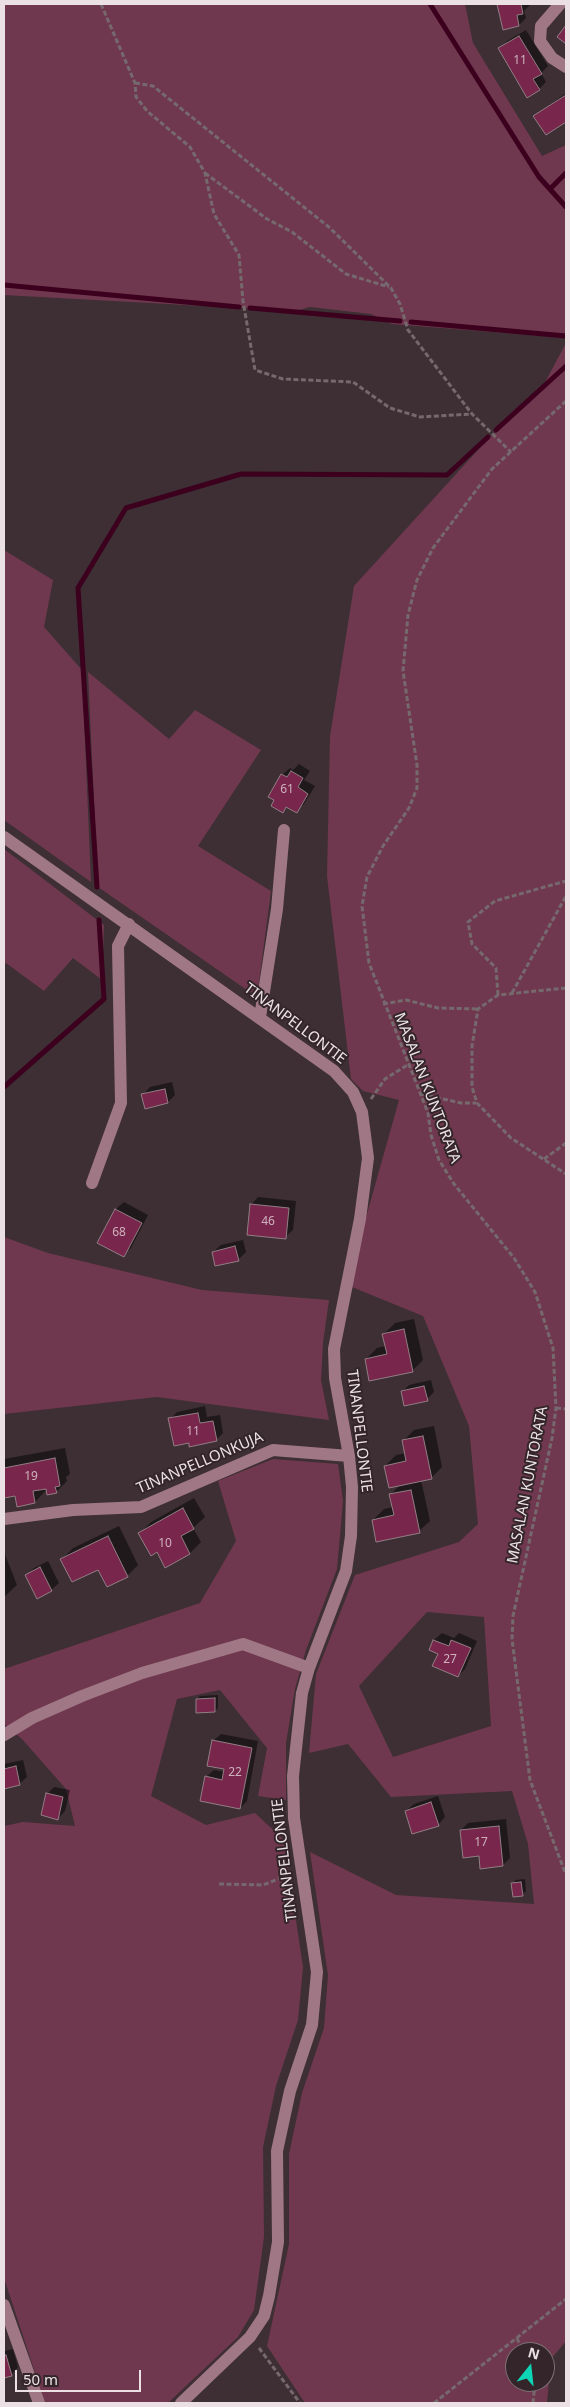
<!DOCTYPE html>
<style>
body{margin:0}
#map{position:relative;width:570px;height:2407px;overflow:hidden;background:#3d2f34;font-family:"Noto Sans",sans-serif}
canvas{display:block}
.frame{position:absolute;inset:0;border:5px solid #ebe1e4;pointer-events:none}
.north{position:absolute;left:505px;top:2342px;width:50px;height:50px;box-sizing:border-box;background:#33252a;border:1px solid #7d7074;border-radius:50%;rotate:16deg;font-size:14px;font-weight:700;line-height:20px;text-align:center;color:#ebe1e4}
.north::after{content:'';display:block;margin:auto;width:18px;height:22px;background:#0dd5b5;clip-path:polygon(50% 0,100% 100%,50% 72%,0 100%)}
.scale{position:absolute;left:15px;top:2370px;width:126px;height:22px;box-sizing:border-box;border:2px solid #ebe1e4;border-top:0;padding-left:6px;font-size:15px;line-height:18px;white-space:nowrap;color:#ebe1e4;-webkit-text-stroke:4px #33252a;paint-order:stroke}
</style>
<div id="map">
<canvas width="570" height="2407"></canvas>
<div class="frame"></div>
<div class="north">N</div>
<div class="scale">50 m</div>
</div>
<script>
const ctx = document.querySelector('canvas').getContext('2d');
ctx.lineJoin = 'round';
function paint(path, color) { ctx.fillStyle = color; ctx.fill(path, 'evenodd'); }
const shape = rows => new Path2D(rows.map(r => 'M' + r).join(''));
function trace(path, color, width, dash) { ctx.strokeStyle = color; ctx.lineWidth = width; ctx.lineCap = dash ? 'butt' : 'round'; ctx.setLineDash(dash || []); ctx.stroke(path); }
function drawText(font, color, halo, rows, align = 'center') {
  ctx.font = font + ' "Noto Sans",sans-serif'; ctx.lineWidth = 4; ctx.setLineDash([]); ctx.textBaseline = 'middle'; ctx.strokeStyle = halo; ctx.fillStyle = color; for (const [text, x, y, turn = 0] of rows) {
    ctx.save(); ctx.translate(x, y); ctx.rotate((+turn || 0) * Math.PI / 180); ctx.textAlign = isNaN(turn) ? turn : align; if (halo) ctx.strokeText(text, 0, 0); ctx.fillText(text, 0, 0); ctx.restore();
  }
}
const green = shape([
 [4,4,465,4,473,43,542,156,566,145,566,333,542,336,392,324,371,314,310,307,295,311,4,295],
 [566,343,566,2341,551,2359,547,2403,305,2403,267,2346,289,2244,289,2154,302,2093,324,2028,328,1975,310,1852,396,1895,534,1904,528,1844,512,1791,391,1797,348,1744,309,1753,316,1674,355,1575,459,1542,478,1524,469,1426,423,1316,347,1285,399,1100,363,1091,351,1079,327,876,330,736,354,586,488,439,542,388],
 [427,1612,484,1617,491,1726,393,1757,359,1686],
 [515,2352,545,2352,545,2382,515,2382],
 [4,550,53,580,44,627,82,670,91,882,4,820],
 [88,672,169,739,195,710,261,750,198,846,271,891,257,997,98,887],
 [4,849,104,925,102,980,73,958,44,991,6,963,4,965],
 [4,1237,48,1253,202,1290,329,1300,323,1343,321,1380,329,1420,157,1397,4,1414],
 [273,1459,338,1464,343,1501,337,1569,306,1650,295,1689,286,1743,286,1800,258,1796,267,1748,220,1690,177,1699,151,1796,206,1825,255,1813,284,1840,303,1967,298,2020,276,2086,263,2147,264,2237,254,2310,238,2337,168,2403,45,2403,4,2278,4,1826,23,1822,75,1826,66,1789,22,1739,4,1724,4,1669,200,1603,236,1541,218,1481]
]);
const shadow = shape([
 [498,4,530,4,530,5,524,11,526,18,519,25,504,29],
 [526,30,548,66,541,73,546,82,539,89,500,49,507,41],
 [566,93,566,120,546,133,535,116],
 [299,764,310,771,304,780,315,786,304,804,296,811,288,806,283,811,282,775,290,768,293,770],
 [172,1082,175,1095,168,1102,143,1095,150,1087],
 [258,1197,296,1201,293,1230,285,1237,251,1205],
 [124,1202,148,1215,131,1248,123,1255,99,1242,116,1209],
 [243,1240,246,1252,238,1260,213,1252,221,1245],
 [414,1319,423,1360,412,1371,366,1359,377,1348,386,1346,384,1334,395,1323],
 [431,1380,434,1392,427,1399,402,1392,409,1385],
 [205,1406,207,1417,220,1415,223,1433,216,1440,190,1442,170,1419,177,1412],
 [434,1426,442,1467,431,1478,421,1480,430,1521,419,1531,373,1520,384,1509,393,1507,391,1494,401,1484,385,1466,396,1455,406,1453,403,1441,414,1430],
 [65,1448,70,1474,66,1477,67,1481,56,1492,47,1489,35,1502,16,1494,4,1497,4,1459],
 [194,1498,205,1517,193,1528,201,1542,190,1553,166,1566,157,1551,140,1533,151,1522],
 [119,1526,138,1565,127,1576,62,1559,73,1548],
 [4,1552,17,1585,4,1597],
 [48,1561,59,1583,51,1590,27,1575,34,1568],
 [442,1633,454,1638,459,1633,477,1641,465,1669,458,1676,439,1653,431,1649,434,1640],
 [218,1695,218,1708,215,1711,197,1699,200,1696],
 [221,1734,258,1741,247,1801,240,1808,206,1777,214,1770,225,1772,226,1768,213,1741],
 [23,1760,27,1777,19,1784,4,1788,4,1764],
 [54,1787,70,1790,65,1811,58,1818,47,1794],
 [438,1796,445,1817,438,1825,406,1811,414,1804],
 [506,1819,510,1858,503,1865,480,1855,461,1830,468,1823],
 [525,1879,526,1891,523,1894,514,1896,513,1883,516,1880],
 [13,2349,18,2367,11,2375,4,2377,4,2351]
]);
const stream = shape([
 [430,4,539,177,566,207],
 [550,189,566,173],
 [4,285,239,307],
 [250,308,400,321],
 [411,322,566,336],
 [496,430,566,366],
 [97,887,78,588,126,508,241,474,447,475,488,437],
 [4,1087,104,999,99,920]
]);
const building = shape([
 [497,4,521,4,523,14,517,15,519,26,503,30,497,4],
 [566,25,566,44,557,37,566,25],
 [519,36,542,74,533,79,540,90,527,98,498,48,519,36],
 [566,95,566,122,546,135,533,116,566,95],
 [291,771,303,778,298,787,308,794,297,813,286,807,283,813,271,806,274,800,268,797,281,774,287,777,291,771],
 [165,1089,168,1103,145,1109,141,1094,165,1089],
 [250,1204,289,1208,286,1239,247,1235,250,1204],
 [115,1209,142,1223,124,1257,97,1243,115,1209],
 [235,1246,239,1261,215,1266,212,1252,235,1246],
 [404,1329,413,1372,369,1381,365,1359,387,1354,382,1334,404,1329],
 [424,1386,428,1401,404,1406,401,1391,424,1386],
 [198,1413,200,1423,213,1421,217,1441,189,1447,189,1443,174,1446,168,1418,198,1413],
 [423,1436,432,1479,389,1488,384,1466,406,1461,402,1440,423,1436],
 [55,1458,60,1486,55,1487,57,1493,47,1495,46,1489,33,1491,35,1503,17,1507,15,1496,4,1498,4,1468,55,1458],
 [411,1490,420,1533,376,1542,372,1520,394,1515,389,1494,411,1490],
 [183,1508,194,1529,181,1536,190,1554,165,1568,157,1552,151,1556,138,1533,183,1508],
 [108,1536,128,1577,107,1587,98,1570,72,1582,60,1559,108,1536],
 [40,1567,52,1591,37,1599,25,1575,40,1567],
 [433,1640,449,1646,451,1640,471,1648,458,1677,432,1666,438,1654,429,1650,433,1640],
 [215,1698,215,1712,196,1713,196,1699,215,1698],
 [212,1740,252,1748,240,1809,200,1801,205,1776,222,1780,224,1769,207,1766,212,1740],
 [16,1766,20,1785,4,1789,4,1769,16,1766],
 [46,1793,63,1797,58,1820,41,1815,46,1793],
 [431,1802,439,1826,412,1834,405,1811,431,1802],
 [499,1826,503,1866,480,1869,479,1856,463,1858,460,1830,499,1826],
 [521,1882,523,1896,513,1897,511,1883,521,1882],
 [6,2355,12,2376,4,2378,4,2356,6,2355]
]);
const path = shape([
 [101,4,135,83,136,97,147,111,190,147,205,173,214,214,239,255,243,301,255,370,283,379,353,382,390,408,420,417,472,414],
 [135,83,153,86,330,228,391,288,400,304,408,330,472,414,511,452],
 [205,173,267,219,292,232,346,274,389,287],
 [566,401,492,469,433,548,417,580,408,615,403,671,417,765,417,788,409,808,383,846,367,877,362,906,369,963,428,1113,431,1135,439,1160,454,1184,514,1258,535,1292,553,1348,556,1408,552,1438,513,1616,512,1639,530,1780,566,1875],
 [566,988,498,995,478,1009,472,1046,472,1087,477,1103,511,1138,566,1174],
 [512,993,566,896],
 [498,995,496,968,472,944,468,922,495,901,566,881],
 [383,1004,406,1000,438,1008,478,1009],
 [421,1094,461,1103,476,1103],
 [371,1099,385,1079,409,1064],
 [544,1159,566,1143],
 [556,1408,566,1409],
 [219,1884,263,1885,289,1875],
 [517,2338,523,2352],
 [259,2348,300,2403],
 [434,2403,566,2299],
 [533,2403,535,2382]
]);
const minor = shape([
 [560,4,541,26,540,41,552,58,566,67],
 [4,837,334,1071,353,1092,362,1112,368,1158,360,1219,334,1349,335,1378,349,1456,352,1487,351,1536,346,1571,309,1668,302,1693,293,1776,294,1818,317,1972,312,2025,290,2091,277,2151,278,2242,269,2296,264,2316,250,2337,181,2403],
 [260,1017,277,909,284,830],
 [92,1183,121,1103,118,946,129,924],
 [4,1519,73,1510,141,1507,273,1450,349,1456],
 [4,1735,32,1718,82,1696,142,1673,243,1644,309,1668],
 [4,2305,39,2403]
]);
const numberNames = [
 ["11",520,61],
 ["61",287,790],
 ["46",268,1222],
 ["68",119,1233],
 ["11",193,1432],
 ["19",31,1477],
 ["10",165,1544],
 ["27",450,1660],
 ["22",235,1773],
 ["17",481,1843]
];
const streetNames = [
 ["TINANPELLONTIE",295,1024,37],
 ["MASALAN KUNTORATA",427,1088,69],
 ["TINANPELLONTIE",359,1431,83],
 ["TINANPELLONKUJA",200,1463,-23],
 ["MASALAN KUNTORATA",528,1485,-79],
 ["TINANPELLONTIE",285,1860,-97]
];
paint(green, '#70384e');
paint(shadow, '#0007');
trace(stream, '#3c001e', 5);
paint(building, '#78264b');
trace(building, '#917f85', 1);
trace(path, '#76696e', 3, [5, 2.5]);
trace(minor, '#a07785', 12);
drawText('12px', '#ceb2be', null, numberNames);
drawText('15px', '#ebe1e4', '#33252a', streetNames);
</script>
